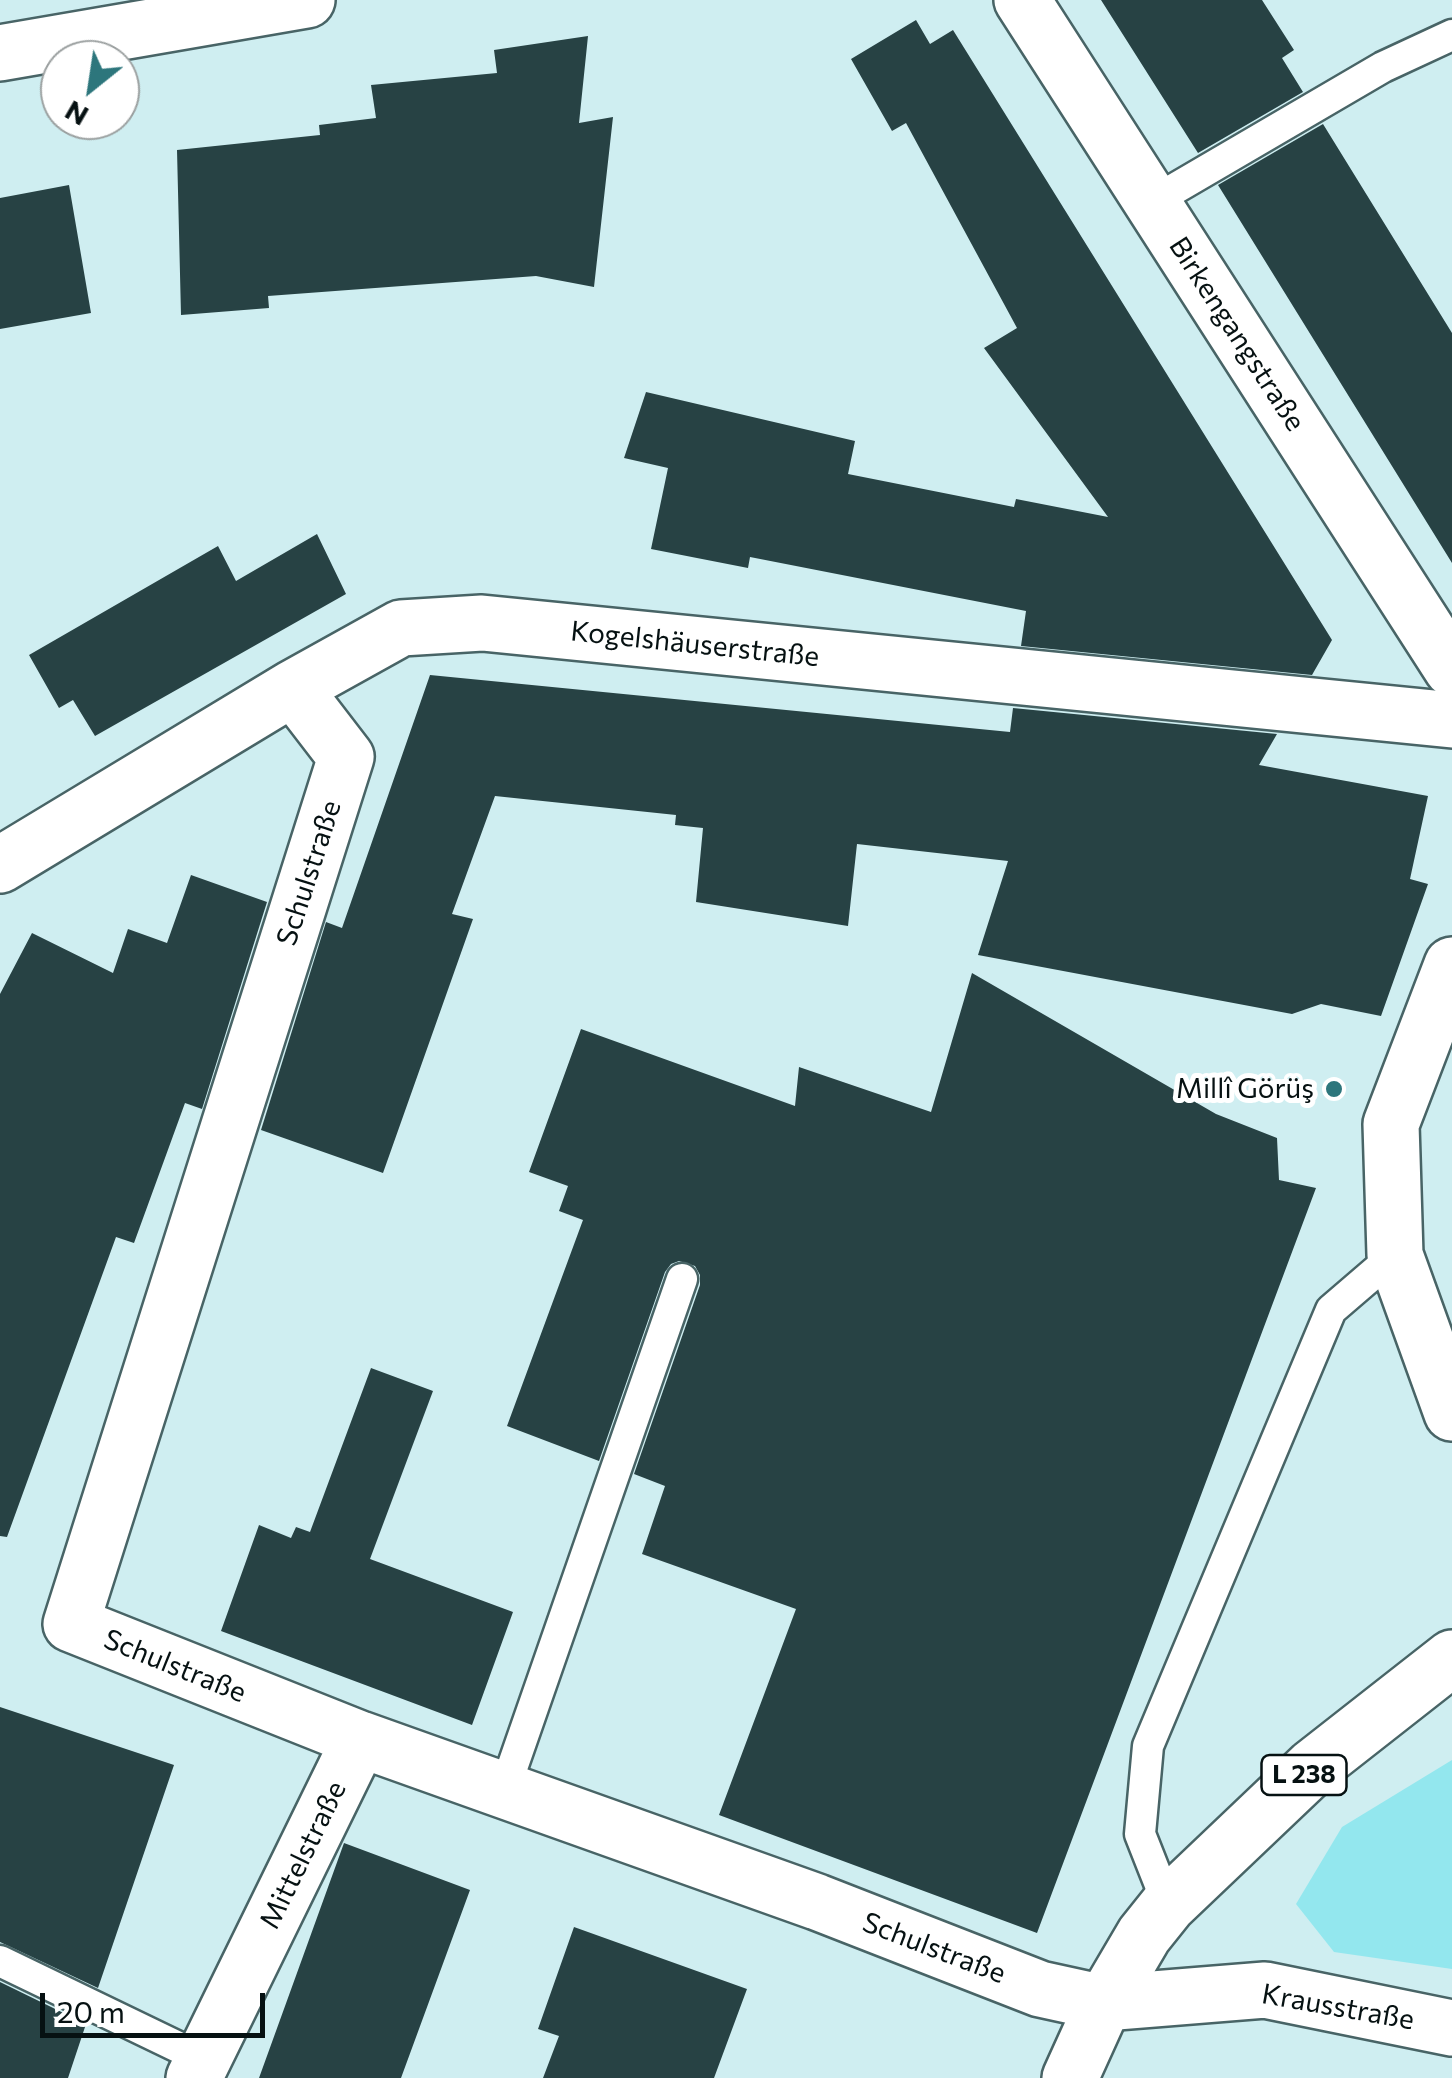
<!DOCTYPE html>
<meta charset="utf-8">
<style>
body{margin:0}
#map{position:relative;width:1452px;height:2078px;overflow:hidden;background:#cfeef1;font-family:Commissioner,sans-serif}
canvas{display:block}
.north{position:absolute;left:40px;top:40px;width:100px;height:100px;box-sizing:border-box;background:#fff;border:2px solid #9ba0a0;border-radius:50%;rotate:210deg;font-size:28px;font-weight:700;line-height:40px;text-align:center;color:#061112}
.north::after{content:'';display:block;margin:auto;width:35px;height:45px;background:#2d767c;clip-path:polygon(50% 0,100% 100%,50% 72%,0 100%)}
.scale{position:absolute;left:40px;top:1993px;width:225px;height:45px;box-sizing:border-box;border:5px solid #061112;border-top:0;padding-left:12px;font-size:30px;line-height:35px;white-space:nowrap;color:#061112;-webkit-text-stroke:8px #fff;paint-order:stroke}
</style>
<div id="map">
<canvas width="1452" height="2078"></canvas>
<div class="north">N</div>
<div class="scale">20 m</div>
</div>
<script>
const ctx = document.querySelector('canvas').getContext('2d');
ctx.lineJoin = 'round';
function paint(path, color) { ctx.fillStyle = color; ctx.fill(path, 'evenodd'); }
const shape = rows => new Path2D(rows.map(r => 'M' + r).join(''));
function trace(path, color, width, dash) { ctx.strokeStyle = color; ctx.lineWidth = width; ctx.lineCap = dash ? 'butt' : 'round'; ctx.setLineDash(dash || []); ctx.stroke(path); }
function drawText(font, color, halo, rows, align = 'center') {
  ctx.font = font + ' Commissioner,sans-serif'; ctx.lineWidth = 10; ctx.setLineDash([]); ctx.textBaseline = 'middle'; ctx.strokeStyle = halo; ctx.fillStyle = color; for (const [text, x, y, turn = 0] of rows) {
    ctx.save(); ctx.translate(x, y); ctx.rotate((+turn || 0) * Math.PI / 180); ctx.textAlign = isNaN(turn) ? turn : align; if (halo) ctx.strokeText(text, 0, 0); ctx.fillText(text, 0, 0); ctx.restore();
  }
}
const green = shape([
 [1452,1760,1452,1969,1334,1952,1296,1904,1342,1827]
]);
const building = shape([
 [1101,0,1262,0,1294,50,1282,58,1303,92,1198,153],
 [916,20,930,44,953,30,1332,640,1312,675,1021,646,1026,611,750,557,748,568,651,549,668,468,624,458,646,392,855,441,848,474,1014,507,1016,499,1108,517,984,348,1017,328,906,123,892,131,851,59],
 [588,36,579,123,613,117,594,287,536,276,268,296,269,308,181,315,177,150,320,135,319,125,376,118,371,85,497,73,494,50],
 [1323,124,1452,333,1452,563,1218,185],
 [69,185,91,313,0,329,0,198],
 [317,534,346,594,95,736,73,700,59,708,29,655,218,546,236,581],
 [430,675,1010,732,1013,708,1277,734,1259,765,1428,796,1410,879,1428,884,1381,1016,1321,1004,1292,1014,978,955,1008,861,857,844,848,926,696,902,703,828,675,825,676,815,495,796,452,914,473,919,383,1173,261,1130,326,922,342,928],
 [191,875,267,902,202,1109,185,1103,134,1243,116,1237,7,1537,0,1536,0,994,32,933,113,973,128,929,167,943],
 [972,973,1216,1114,1277,1138,1279,1180,1316,1188,1037,1933,719,1815,796,1609,642,1554,665,1486,634,1474,700,1285,700,1275,695,1266,679,1261,671,1264,665,1272,599,1461,507,1426,583,1220,559,1211,568,1186,529,1172,581,1029,795,1106,799,1067,931,1112],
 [371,1368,433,1391,370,1559,513,1612,472,1725,221,1631,259,1525,291,1538,296,1527,310,1532],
 [0,1707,174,1765,98,1988,0,1942],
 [344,1843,470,1890,401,2078,259,2078],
 [574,1927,747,1989,714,2078,543,2078,559,2036,538,2029],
 [0,1982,86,2024,68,2078,0,2078]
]);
const service = shape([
 [1152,202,1383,67,1452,35],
 [504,1791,682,1279],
 [1168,1905,1140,1834,1148,1746,1331,1310,1395,1255],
 [0,1961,203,2059]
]);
const minor = shape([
 [293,688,346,757,71,1624,360,1739,817,1902,1040,1989,1104,2003,1265,1990,1452,2028],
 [0,865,293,688,401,628,482,623,1452,720],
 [194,2078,360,1739]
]);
const tertiary = shape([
 [1022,0,1452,669],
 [0,53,307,0],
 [1452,965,1391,1124,1395,1255,1452,1413]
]);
const primary = shape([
 [1070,2078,1104,2003,1144,1935,1168,1905,1313,1767,1452,1658]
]);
const markers = [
 [1334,1089,10,"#2d767c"]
];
const shields = [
 [1304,1775,85]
];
const shieldNames = [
 ["L 238",1304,1775]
];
const streetNames = [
 ["Birkengangstraße",1237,334,57],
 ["Kogelshäuserstraße",695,644,6],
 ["Schulstraße",309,873,-72],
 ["Schulstraße",175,1666,22],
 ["Mittelstraße",303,1855,-64],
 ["Schulstraße",934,1948,21],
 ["Krausstraße",1338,2007,10]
];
const poiNames = [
 ["Millî Görüş",1314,1089]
];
paint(green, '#93e7ee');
paint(building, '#274244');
trace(service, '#486466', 35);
trace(minor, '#486466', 60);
trace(tertiary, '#486466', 60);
trace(primary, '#486466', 60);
trace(service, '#fff', 30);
trace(minor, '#fff', 55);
trace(tertiary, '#fff', 55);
trace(primary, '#fff', 55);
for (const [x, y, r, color] of markers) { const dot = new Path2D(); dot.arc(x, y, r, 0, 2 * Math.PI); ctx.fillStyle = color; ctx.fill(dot); trace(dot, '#fff', 4); }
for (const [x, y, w] of shields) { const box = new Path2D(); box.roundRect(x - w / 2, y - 20, w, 40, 8); ctx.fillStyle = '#fff'; ctx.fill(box); trace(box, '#061112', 2.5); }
drawText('bold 25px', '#061112', null, shieldNames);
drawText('28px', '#061112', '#fff', streetNames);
drawText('28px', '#061112', '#fff', poiNames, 'right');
</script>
